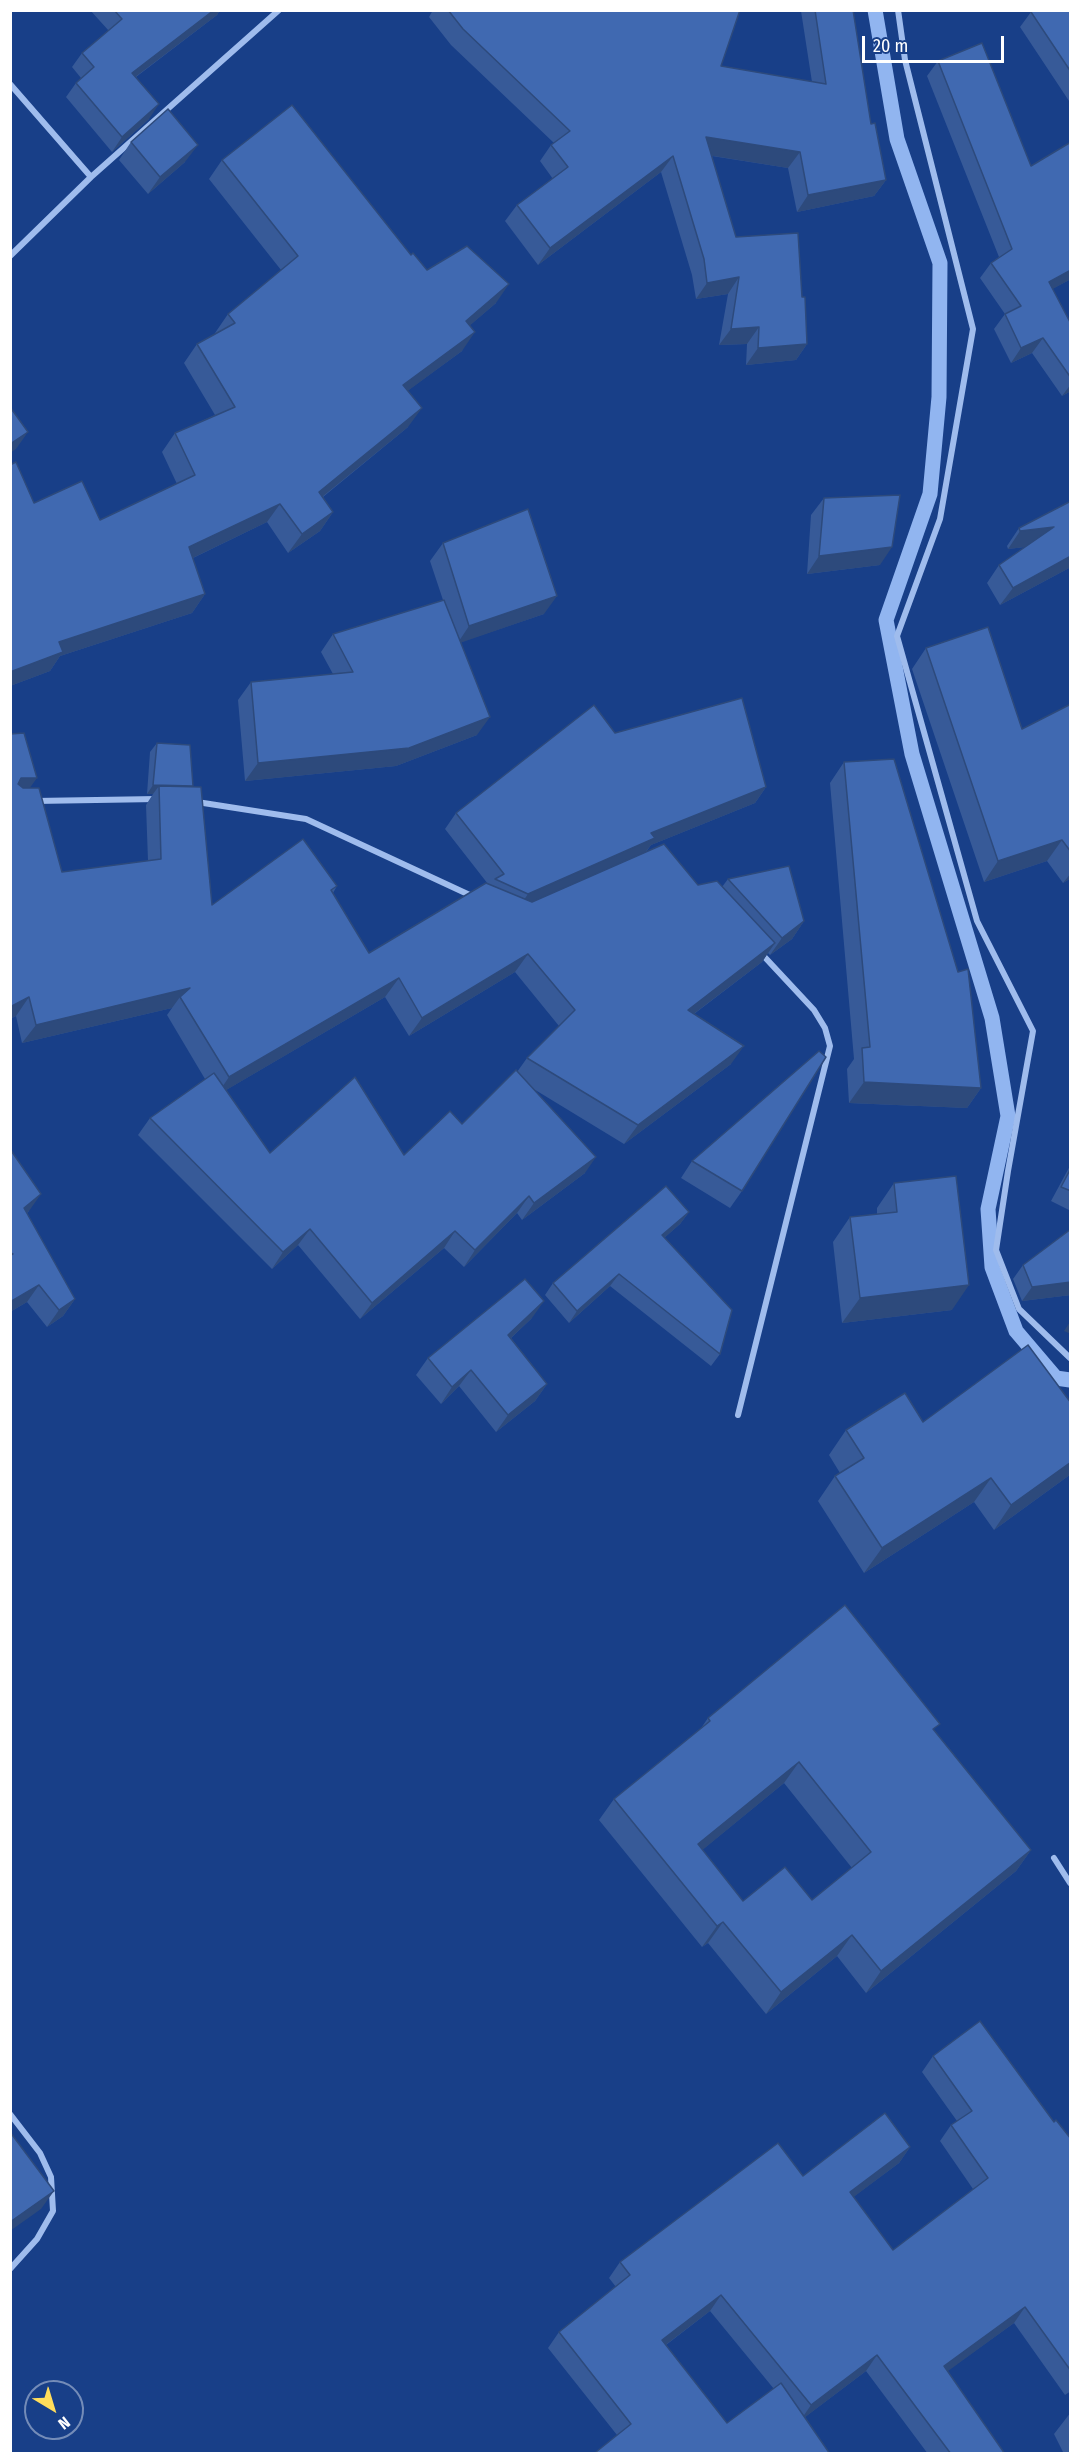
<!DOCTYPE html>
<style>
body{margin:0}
#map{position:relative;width:1081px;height:2464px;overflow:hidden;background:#183f88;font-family:"Fira Sans Condensed",sans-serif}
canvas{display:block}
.frame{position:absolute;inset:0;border:12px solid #fff;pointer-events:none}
.north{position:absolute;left:24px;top:2380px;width:60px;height:60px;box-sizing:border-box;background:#183f88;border:2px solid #748cb8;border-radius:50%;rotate:142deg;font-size:16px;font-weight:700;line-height:24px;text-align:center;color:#fff}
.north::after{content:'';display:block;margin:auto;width:21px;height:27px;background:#ffdd5b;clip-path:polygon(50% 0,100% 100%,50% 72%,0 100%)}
.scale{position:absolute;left:862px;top:36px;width:142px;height:27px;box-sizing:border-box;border:3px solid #fff;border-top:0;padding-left:8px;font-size:18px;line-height:21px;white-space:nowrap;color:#fff;-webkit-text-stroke:4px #183f88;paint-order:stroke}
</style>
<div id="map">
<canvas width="1081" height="2464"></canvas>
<div class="frame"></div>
<div class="north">N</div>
<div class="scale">20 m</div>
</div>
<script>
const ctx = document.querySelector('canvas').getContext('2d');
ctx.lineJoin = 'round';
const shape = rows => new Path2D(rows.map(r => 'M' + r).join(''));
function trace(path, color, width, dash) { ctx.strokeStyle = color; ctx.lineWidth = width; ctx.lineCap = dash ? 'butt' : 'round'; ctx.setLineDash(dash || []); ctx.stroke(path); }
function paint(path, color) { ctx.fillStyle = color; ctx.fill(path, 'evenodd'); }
const stream = shape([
 [875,10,897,139,940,263,939,397,930,494,886,620,912,754,992,1018,1008,1116,988,1209,992,1267,1016,1331,1056,1378,1070,1380]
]);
const street = shape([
 [898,10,905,60,973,329,940,519,897,636,977,921,1033,1031,1008,1171,996,1250,1019,1309,1070,1358],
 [10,84,91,177],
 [10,256,91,177,279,10],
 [35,801,157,799],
 [197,802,306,819,474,897],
 [738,1415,830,1046,825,1028,814,1010,759,951],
 [1054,1858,1070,1883],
 [10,2114,40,2153,51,2177,53,2211,37,2239,10,2269]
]);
const wall = shape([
 [90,10,220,10,217,15,136,77,149,119,112,152,66,97,76,83,81,78,72,67,82,53,109,31],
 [433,10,740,10,721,66,812,82,801,11,853,10,871,124,886,180,874,196,797,212,788,168,712,156,736,237,802,297,807,344,796,360,746,365,747,344,719,345,728,294,696,299,692,275,661,172,538,265,505,221,517,205,553,179,540,161,551,145,554,143,451,45,429,17],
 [1071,10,1071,104,1020,27,1031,12],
 [938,61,1031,166,1071,142,1071,279,1052,289,1071,324,1071,391,1062,396,1032,353,1011,363,994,329,1005,314,980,278,991,263,999,257,927,76],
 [131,142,185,162,148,194,119,160],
 [222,160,411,255,427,270,496,303,470,325,462,351,407,391,408,427,323,497,333,512,320,531,288,553,267,522,193,558,205,594,192,613,60,656,50,671,10,686,10,465,34,503,100,520,177,484,162,452,175,433,215,415,184,363,197,344,216,334,215,333,228,314,281,270,209,179],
 [824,498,880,565,807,574,811,515],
 [1071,501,1071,567,1000,605,987,583,999,565,1025,547,1008,549,1007,546,1019,528],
 [443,543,544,614,461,642,477,735,396,766,245,781,238,700,251,682,333,674,321,652,333,634,443,600,430,561],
 [926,648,1022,729,1071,704,1071,878,1063,883,1047,861,984,882,912,669],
 [615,733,766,787,755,803,651,845,646,852,698,885,722,887,728,879,804,921,792,939,770,955,768,953,762,962,694,1014,731,1064,624,1144,532,1088,585,1173,522,1220,517,1213,464,1267,444,1248,360,1319,298,1245,272,1269,138,1135,150,1118,205,1079,167,1015,172,1008,22,1043,16,1016,10,1019,10,734,29,788,62,872,148,861,146,805,153,794,147,794,150,752,157,743,193,787,212,905,337,886,333,893,369,953,488,884,445,829,456,813],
 [515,972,559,1026,527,1058,517,1072,462,1124,404,1155,270,1153,226,1090,385,997,409,1036],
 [844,762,981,1088,967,1108,849,1103,847,1069,854,1059,830,783],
 [10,1149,29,1211,27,1213,75,1299,63,1316,47,1327,27,1302,10,1312],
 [692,1161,742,1191,730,1208,681,1178],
 [1071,1164,1071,1211,1051,1201],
 [894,1183,952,1310,842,1323,833,1242,850,1217,877,1214,877,1208],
 [689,1212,680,1224,664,1238,720,1354,711,1366,610,1286,569,1323,545,1295,553,1283],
 [1071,1229,1071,1295,1022,1301,1013,1279,1023,1265],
 [532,1318,511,1338,547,1384,535,1401,496,1432,459,1386,441,1404,416,1375,428,1358],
 [1071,1403,1071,1474,994,1530,974,1502,864,1573,818,1501,835,1476,840,1473,829,1455,846,1430,923,1422],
 [708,1718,935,1731,1031,1850,1016,1871,866,1993,837,1956,766,2014,708,1943,702,1947,599,1820,614,1799,699,1731],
 [784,1783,852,1868,812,1900,743,1901,702,1850],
 [933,2056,1054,2122,1071,2139,1071,2391,1065,2395,1014,2323,947,2371,1005,2454,928,2454,866,2371,805,2417,830,2454,595,2454,617,2435,548,2348,559,2332,616,2287,609,2278,620,2262,803,2176,910,2147,899,2163,853,2197,893,2250,973,2189,940,2141,951,2125,957,2121,922,2072],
 [710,2311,774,2389,727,2423,666,2345],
 [1071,2412,1071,2454,1064,2454,1054,2434]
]);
const shadedWall = shape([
 [214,10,220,10,217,15,122,87,132,73],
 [159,104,149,119,112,152,122,137],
 [706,137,800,152,788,168,695,153],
 [198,145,185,162,148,194,160,177],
 [673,156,661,172,538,265,550,248],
 [886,180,874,196,797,212,808,195],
 [1071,270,1071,279,1038,297,1049,282],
 [739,277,728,294,696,299,707,283],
 [509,284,496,303,453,340,466,321],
 [759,327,747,344,719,345,731,329],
 [475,332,462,351,390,404,403,385],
 [1043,338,1032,353,1011,363,1021,348],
 [807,344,796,360,746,365,758,348],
 [1071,384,1071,391,1062,396],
 [422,408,408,427,306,510,319,492],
 [28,432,16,449,10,453,10,444],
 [280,504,267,522,176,566,189,547],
 [333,512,320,531,288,553,302,534],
 [1054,527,1042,545,1008,549,1020,531],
 [892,547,880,565,807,574,819,556],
 [1071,556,1071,567,1000,605,1013,588],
 [205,594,192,613,60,656,50,671,10,686,10,672,59,642],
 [557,596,544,614,457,644,469,626],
 [490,717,477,735,396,766,245,781,258,763],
 [21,778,37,778,24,796,10,797],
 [153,785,193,786,187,795,159,786,153,794,147,794],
 [766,787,755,803,651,845,644,854,517,910,528,894,651,833],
 [1062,840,1047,861,984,882,998,861],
 [1071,873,1071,878,1063,883],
 [804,921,792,939,770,955,782,938],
 [775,943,762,962,675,1028,688,1010],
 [528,954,515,972,409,1036,422,1018],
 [399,978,385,997,216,1096,229,1077],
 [190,988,180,997,172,1008,22,1043,36,1025],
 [29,997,16,1016,10,1019,10,1007],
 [744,1046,731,1064,624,1144,638,1125],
 [864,1082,981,1088,967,1108,849,1103],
 [596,1157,585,1173,522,1220,534,1203],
 [41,1194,29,1211,12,1225,24,1208],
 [529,1196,517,1213,464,1267,475,1250],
 [689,1212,680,1224,654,1247,662,1235],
 [310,1229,298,1245,272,1269,283,1252],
 [455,1231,444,1248,360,1319,372,1303],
 [619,1274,610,1286,569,1323,577,1311],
 [1071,1282,1071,1295,1022,1301,1032,1287],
 [39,1285,27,1302,10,1312,10,1302],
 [969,1285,952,1310,842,1323,860,1298],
 [75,1299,63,1316,47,1327,59,1310],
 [544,1301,532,1318,496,1352,508,1335],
 [1070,1322,1071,1322,1071,1334,1064,1331],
 [471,1370,459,1386,441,1404,452,1387],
 [547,1384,535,1401,496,1432,508,1415],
 [1071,1462,1071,1474,994,1530,1011,1505],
 [991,1478,974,1502,864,1573,882,1548],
 [799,1762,784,1783,683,1866,698,1844],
 [1031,1850,1016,1871,866,1993,881,1971],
 [723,1922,708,1943,702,1947,717,1926],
 [852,1935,837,1956,766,2014,781,1992],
 [910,2147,899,2163,839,2208,850,2192],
 [54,2191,41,2209,10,2231,10,2222],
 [721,2295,710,2311,651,2356,662,2340],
 [1025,2307,1014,2323,933,2382,944,2366],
 [877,2355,866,2371,800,2421,811,2405]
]);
const building = shape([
 [114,10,214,10,132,73,159,104,122,137,76,83,94,67,82,53,122,19,114,10],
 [448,10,740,10,721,66,826,84,815,10,853,10,871,124,875,123,886,180,808,195,800,152,706,137,736,237,798,233,802,297,805,297,807,344,758,348,759,327,731,329,739,277,707,283,704,259,673,156,550,248,517,205,568,167,551,145,570,131,463,29,448,10],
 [1033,10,1071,10,1071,72,1031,12,1033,10],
 [982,43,1031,166,1071,142,1071,270,1049,282,1071,324,1071,378,1043,338,1021,348,1005,314,1021,306,991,263,1012,249,938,61,982,43],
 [292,105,411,255,413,253,427,270,467,246,509,284,466,321,475,332,403,385,422,408,319,492,333,512,302,534,280,504,189,547,205,594,59,642,63,652,10,672,10,465,16,462,34,503,82,481,100,520,195,475,175,433,235,407,197,344,235,323,228,314,298,256,222,160,292,105],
 [168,109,198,145,160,177,131,142,168,109],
 [10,407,28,432,10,444,10,407],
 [900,495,892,547,819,556,824,498,900,495],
 [1071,501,1071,556,1013,588,999,565,1054,527,1020,531,1019,528,1071,501],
 [528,509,557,596,469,626,443,543,528,509],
 [444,600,490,717,409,748,258,763,251,682,353,672,333,634,444,600],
 [988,627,1022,729,1071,704,1071,852,1062,840,998,861,926,648,988,627],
 [742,698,766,787,651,833,655,838,528,894,495,879,504,874,456,813,594,705,615,733,742,698],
 [24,733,37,778,21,778,18,784,23,788,39,788,62,872,161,859,159,786,201,787,212,905,303,839,337,886,331,890,369,953,486,883,532,902,664,844,698,885,717,881,775,943,688,1010,744,1046,638,1125,527,1058,575,1010,528,954,422,1018,399,978,229,1077,180,997,190,988,36,1025,29,997,10,1007,10,734,24,733],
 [157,743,190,745,193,786,153,785,157,743],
 [894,759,958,972,968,969,981,1088,864,1082,862,1048,870,1047,844,762,894,759],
 [789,866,804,921,782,938,728,879,789,866],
 [819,1051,826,1057,742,1191,692,1161,819,1051],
 [516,1070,596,1157,534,1203,529,1196,475,1250,455,1231,372,1303,310,1229,283,1252,150,1118,214,1073,270,1153,355,1077,404,1155,450,1111,462,1124,516,1070],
 [10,1149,41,1194,24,1208,75,1299,59,1310,39,1285,10,1302,10,1256,13,1254,10,1252,10,1149],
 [1071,1168,1071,1191,1061,1187,1071,1168],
 [956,1176,969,1285,860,1298,850,1217,897,1212,894,1183,956,1176],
 [666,1186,689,1212,662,1235,732,1310,720,1354,619,1274,577,1311,553,1283,666,1186],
 [1071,1229,1071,1282,1032,1287,1023,1265,1071,1229],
 [525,1279,544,1301,508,1335,547,1384,508,1415,471,1370,452,1387,428,1358,525,1279],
 [1028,1345,1071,1403,1071,1462,1011,1505,991,1478,882,1548,835,1476,864,1458,846,1430,905,1393,923,1422,1028,1345],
 [845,1605,940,1724,933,1729,1031,1850,881,1971,852,1935,781,1992,723,1922,717,1926,614,1799,710,1721,708,1718,845,1605],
 [799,1762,871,1852,812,1900,785,1867,743,1901,698,1844,799,1762],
 [980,2021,1054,2122,1056,2120,1071,2139,1071,2371,1025,2307,944,2366,1005,2454,951,2454,877,2355,811,2405,721,2295,662,2340,727,2423,781,2383,830,2454,597,2454,596,2452,631,2424,559,2332,630,2275,620,2262,778,2143,803,2176,885,2113,910,2147,850,2192,893,2250,988,2178,951,2125,972,2111,933,2056,980,2021],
 [10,2132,54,2191,10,2222,10,2132]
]);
trace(stream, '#91b5f0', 15);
trace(street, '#9fbced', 6);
paint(wall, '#375a98');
paint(shadedWall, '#2d4a7c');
paint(building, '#4069b1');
trace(building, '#2d4a7c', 1.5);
</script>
